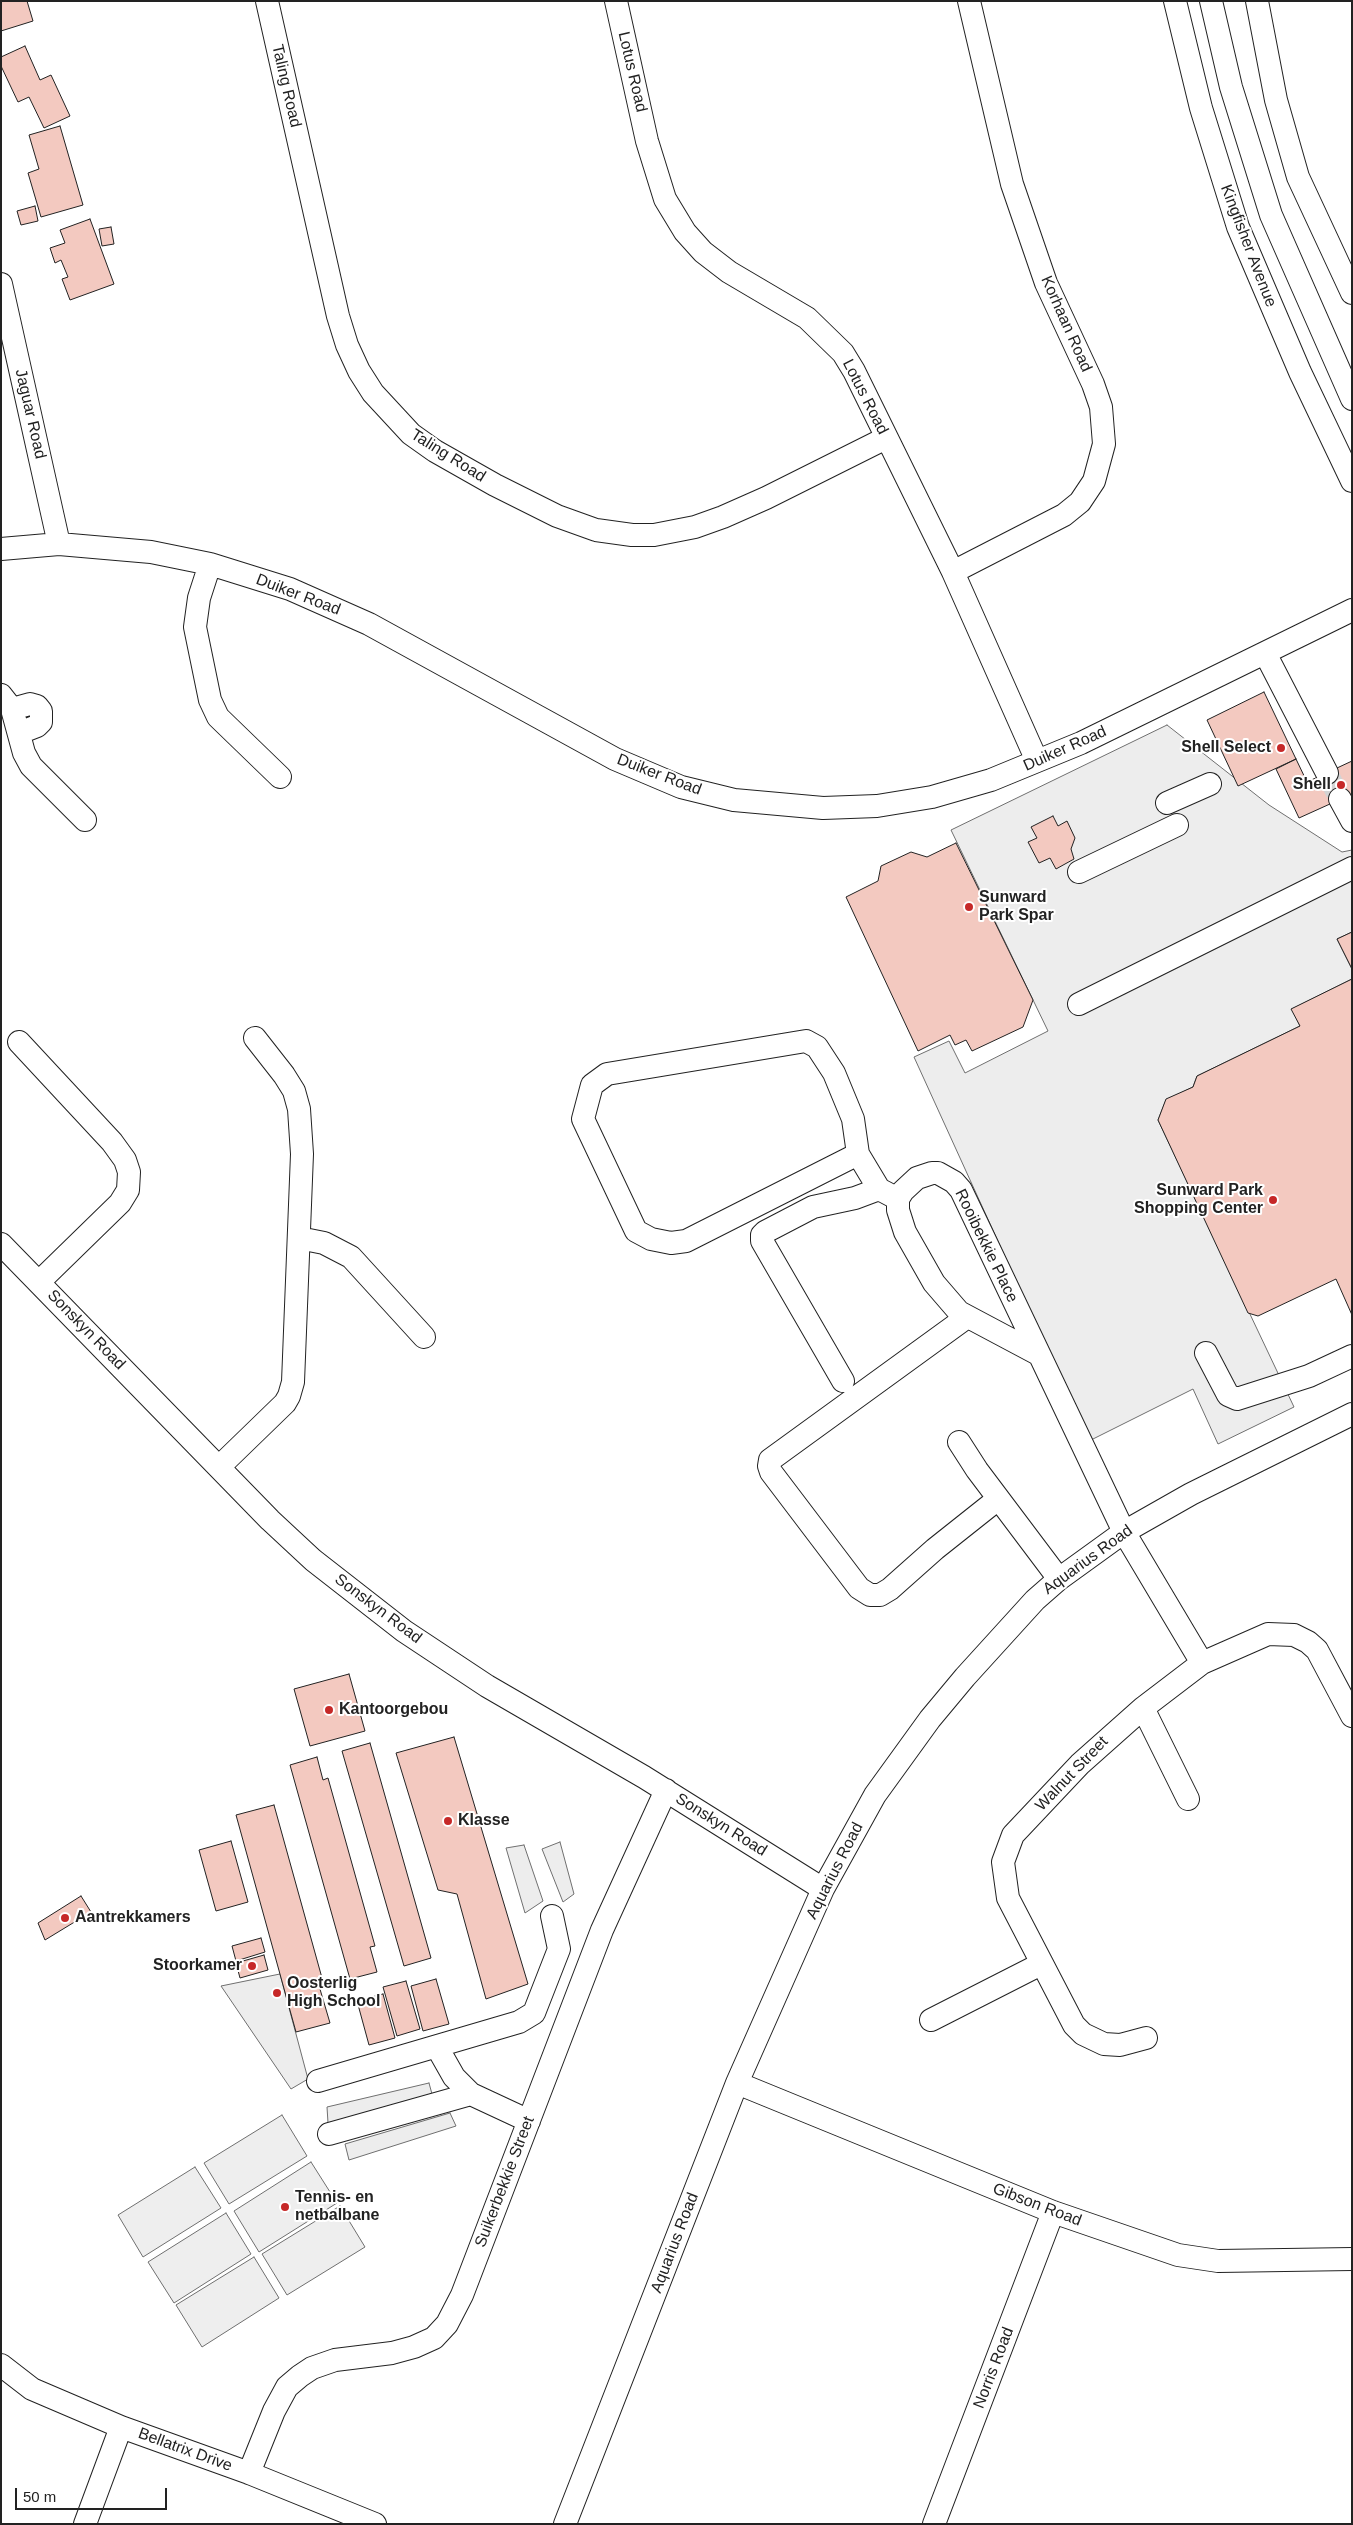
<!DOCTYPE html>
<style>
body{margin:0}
#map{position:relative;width:1353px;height:2525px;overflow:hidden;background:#fff;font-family:Arial,sans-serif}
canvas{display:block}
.frame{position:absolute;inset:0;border:2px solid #222;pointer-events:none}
.scale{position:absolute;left:15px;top:2488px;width:152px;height:22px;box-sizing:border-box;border:2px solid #222;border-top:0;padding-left:6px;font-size:15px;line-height:18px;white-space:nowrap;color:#222;-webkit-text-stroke:4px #fff;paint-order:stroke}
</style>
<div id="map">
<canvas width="1353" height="2525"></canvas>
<div class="frame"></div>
<div class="scale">50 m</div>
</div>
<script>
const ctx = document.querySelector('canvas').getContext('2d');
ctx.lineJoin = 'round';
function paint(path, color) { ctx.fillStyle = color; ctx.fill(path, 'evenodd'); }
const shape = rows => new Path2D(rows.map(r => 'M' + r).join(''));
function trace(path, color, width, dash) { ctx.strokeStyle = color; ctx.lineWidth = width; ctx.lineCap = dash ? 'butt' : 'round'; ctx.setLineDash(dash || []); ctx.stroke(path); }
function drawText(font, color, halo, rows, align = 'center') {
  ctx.font = font + ' Arial,sans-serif'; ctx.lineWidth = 4; ctx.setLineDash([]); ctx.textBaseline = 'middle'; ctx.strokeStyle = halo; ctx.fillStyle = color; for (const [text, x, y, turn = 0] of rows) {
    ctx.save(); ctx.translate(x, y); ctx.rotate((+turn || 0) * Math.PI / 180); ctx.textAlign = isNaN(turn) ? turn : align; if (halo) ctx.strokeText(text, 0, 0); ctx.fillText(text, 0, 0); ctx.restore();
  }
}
const green = shape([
 [282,2115,307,2156,229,2204,204,2163,282,2115],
 [311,2162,337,2203,259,2252,234,2211,311,2162],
 [195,2167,221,2208,143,2257,118,2215,195,2167],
 [340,2206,365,2247,287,2295,262,2254,340,2206],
 [226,2213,251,2254,174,2303,148,2262,226,2213],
 [254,2257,279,2298,202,2347,176,2305,254,2257]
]);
const parking = shape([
 [1167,725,1269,805,1342,852,1352,850,1352,932,1337,939,1352,969,1352,979,1292,1009,1300,1026,1197,1076,1193,1087,1166,1100,1158,1120,1294,1407,1218,1444,1193,1389,1089,1441,914,1057,949,1041,965,1073,1048,1031,951,830,1167,725],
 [560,1842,574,1894,563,1902,542,1849,560,1842],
 [524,1845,543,1901,525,1913,506,1848,524,1845],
 [280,1974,308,2079,291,2089,221,1986,280,1974],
 [429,2083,432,2094,328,2123,327,2107,429,2083],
 [450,2113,456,2126,349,2160,345,2144,450,2113]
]);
const building = shape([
 [1,1,27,1,33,21,1,31,1,1],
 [25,46,40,80,51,75,70,116,44,128,29,97,18,102,1,66,1,57,25,46],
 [60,126,83,205,41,217,28,173,39,169,29,135,60,126],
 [35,206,38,221,21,225,17,211,35,206],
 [90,219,114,284,70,300,62,279,68,277,61,260,55,263,50,248,65,243,60,230,90,219],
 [111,227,114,244,102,246,99,229,111,227],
 [1264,692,1296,759,1238,786,1207,720,1264,692],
 [1296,759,1307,782,1352,761,1352,794,1299,818,1276,769,1296,759],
 [1053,816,1058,826,1067,821,1075,838,1071,849,1074,859,1056,869,1050,858,1039,863,1028,842,1037,838,1031,827,1053,816],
 [956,843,1033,1000,1023,1027,972,1051,966,1040,955,1045,950,1035,918,1051,846,897,878,881,881,866,911,852,927,857,956,843],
 [1352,932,1352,969,1337,939,1352,932],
 [1352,979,1352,1315,1336,1279,1258,1316,1248,1313,1158,1120,1166,1099,1193,1087,1197,1076,1300,1026,1291,1009,1352,979],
 [349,1674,365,1731,310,1746,294,1689,349,1674],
 [454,1737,528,1984,486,1999,457,1894,438,1890,396,1753,454,1737],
 [370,1743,431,1958,404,1966,342,1751,370,1743],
 [317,1757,323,1780,328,1778,375,1946,370,1947,377,1972,350,1979,290,1765,317,1757],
 [274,1805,322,1978,317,1979,330,2023,296,2032,236,1815,274,1805],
 [231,1841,248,1902,216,1911,199,1850,231,1841],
 [81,1896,91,1912,45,1940,38,1923,81,1896],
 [261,1938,265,1952,236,1961,232,1946,261,1938],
 [264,1955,268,1970,240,1978,236,1963,264,1955],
 [436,1979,449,2024,423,2031,411,1986,436,1979],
 [406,1981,420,2029,397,2036,383,1987,406,1981],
 [383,1994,395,2038,369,2045,357,2001,383,1994]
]);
const minorTunnel = shape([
 [1327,773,1340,799]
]);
const minor = shape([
 [267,1,338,316,347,345,359,371,373,393,411,434,435,451,495,485,557,516,596,530,632,535,654,535,695,527,723,517,766,498,886,438],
 [616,1,647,141,665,199,685,232,703,252,729,272,807,318,843,353,854,371,953,572,1037,761],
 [1175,1,1201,108,1238,227,1300,372,1352,481],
 [1211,1,1231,87,1271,215,1352,399],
 [1257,1,1276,100,1298,177,1352,293],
 [1,284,59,544],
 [1,549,59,544,151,552,210,564,290,589,369,624,615,759,681,787,734,800,823,808,877,806,932,797,991,780,1081,743,1352,610],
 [210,564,199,598,195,627,210,700,218,717,280,777],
 [953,572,1064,515,1080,502,1094,481,1104,444,1101,407,1093,384,1046,283,1012,184,969,1],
 [1265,653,1327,773],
 [1,695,12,709,24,753,31,766,85,820],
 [12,709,30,704,37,706,41,711,41,722,37,726,19,733],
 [1340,799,1352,821],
 [1167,803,1210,784],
 [1079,872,1177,825],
 [1079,1004,1352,868],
 [19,1042,112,1142,125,1160,129,1172,128,1190,120,1203,39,1282],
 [858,1154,686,1241,671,1243,651,1239,636,1231,583,1119,592,1085,607,1074,806,1041,817,1047,834,1073,853,1119,858,1154,879,1189,898,1199],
 [299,1238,324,1243,351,1257,424,1337],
 [1,1244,270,1520,313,1560,404,1631,487,1686,644,1777,823,1889],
 [967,1317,770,1460,769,1466,771,1472,859,1588,870,1595,880,1595,890,1589,935,1549,998,1499],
 [1206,1353,1228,1395,1237,1399,1309,1376,1352,1356],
 [1038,1354,959,1312,934,1283,905,1232,898,1210,898,1199,903,1191,917,1178,932,1173,938,1173,954,1182,961,1190,1124,1532,1202,1663],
 [843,1381,762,1241,762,1235,765,1232,813,1207,855,1198,879,1189],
 [959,1442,977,1470,1059,1579],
 [219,1467,285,1403,289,1396,293,1382,302,1154,299,1109,294,1091,284,1075,255,1038],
 [1143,1708,1188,1799],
 [931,2020,1041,1964],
 [1146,2038,1120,2045,1104,2044,1083,2034,1074,2025,1008,1898,1003,1862,1013,1835,1080,1764,1143,1708,1202,1663,1268,1634,1294,1635,1308,1642,1317,1650,1352,1716],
 [437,2047,454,2077,471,2094,529,2121],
 [318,2081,519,2022,534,2013,559,1949,552,1916],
 [737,2083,1053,2212,1178,2255,1218,2261,1352,2259],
 [329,2134,471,2094],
 [1,2365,32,2389,121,2427,249,2473,375,2524],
 [249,2473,274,2411,287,2387,300,2376,312,2368,335,2360,392,2353,414,2347,434,2338,447,2324,462,2295,602,1930,666,1790],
 [85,2524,121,2427],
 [565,2524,737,2083,823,1889,875,1795,930,1719,965,1677,1035,1600,1059,1579,1124,1532,1191,1494,1352,1414],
 [934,2524,1053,2212]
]);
const markers = [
 [1281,748,5,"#c62828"],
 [1341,785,5,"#c62828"],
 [969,907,5,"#c62828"],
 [1273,1200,5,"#c62828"],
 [329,1710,5,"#c62828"],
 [448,1821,5,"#c62828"],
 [65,1918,5,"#c62828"],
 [252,1966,5,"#c62828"],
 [277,1993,5,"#c62828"],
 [285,2207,5,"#c62828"]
];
const streetNames = [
 ["Lotus Road",632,72,77],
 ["Taling Road",286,86,77],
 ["Kingfisher Avenue",1248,246,69],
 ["Korhaan Road",1066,324,66],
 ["Lotus Road",865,397,63],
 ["Jaguar Road",30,414,77],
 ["Taling Road",448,456,32],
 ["Duiker Road",298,595,21],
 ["Duiker Road",1065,749,-24],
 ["Duiker Road",659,775,21],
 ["Rooibekkie Place",986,1246,64],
 ["Sonskyn Road",86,1330,46],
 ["Aquarius Road",1088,1560,-36],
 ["Sonskyn Road",378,1609,37],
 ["Walnut Street",1072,1774,-46],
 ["Sonskyn Road",721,1825,32],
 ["Aquarius Road",835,1871,-63],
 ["Suikerbekkie Street",505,2182,-69],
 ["Gibson Road",1037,2205,21],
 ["Aquarius Road",675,2243,-69],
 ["Norris Road",994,2368,-69],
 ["Bellatrix Drive",185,2450,20]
];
const poiNames = [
 ["Shell Select",1271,748,"right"],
 ["Shell",1331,785,"right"],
 ["Sunward",979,898],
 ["Park Spar",979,916],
 ["Sunward Park",1263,1191,"right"],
 ["Shopping Center",1263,1209,"right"],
 ["Kantoorgebou",339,1710],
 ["Klasse",458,1821],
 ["Aantrekkamers",75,1918],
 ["Stoorkamer",242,1966,"right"],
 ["Oosterlig",287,1984],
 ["High School",287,2002],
 ["Tennis- en",295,2198],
 ["netbalbane",295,2216]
];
paint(green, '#eee');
trace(green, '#6f6f6f', 1);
paint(parking, '#ededed');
trace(parking, '#6f6f6f', 1);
paint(building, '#f3c9c0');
trace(building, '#222', 1);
trace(minorTunnel, '#d3d3d3', 22, [22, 11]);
trace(minor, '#222', 24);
trace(minor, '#fff', 22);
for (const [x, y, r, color] of markers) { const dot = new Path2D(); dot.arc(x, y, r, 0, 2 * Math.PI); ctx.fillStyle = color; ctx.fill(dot); trace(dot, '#fff', 2); }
drawText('16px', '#222', '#fff', streetNames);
drawText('bold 16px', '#222', '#fff', poiNames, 'left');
</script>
